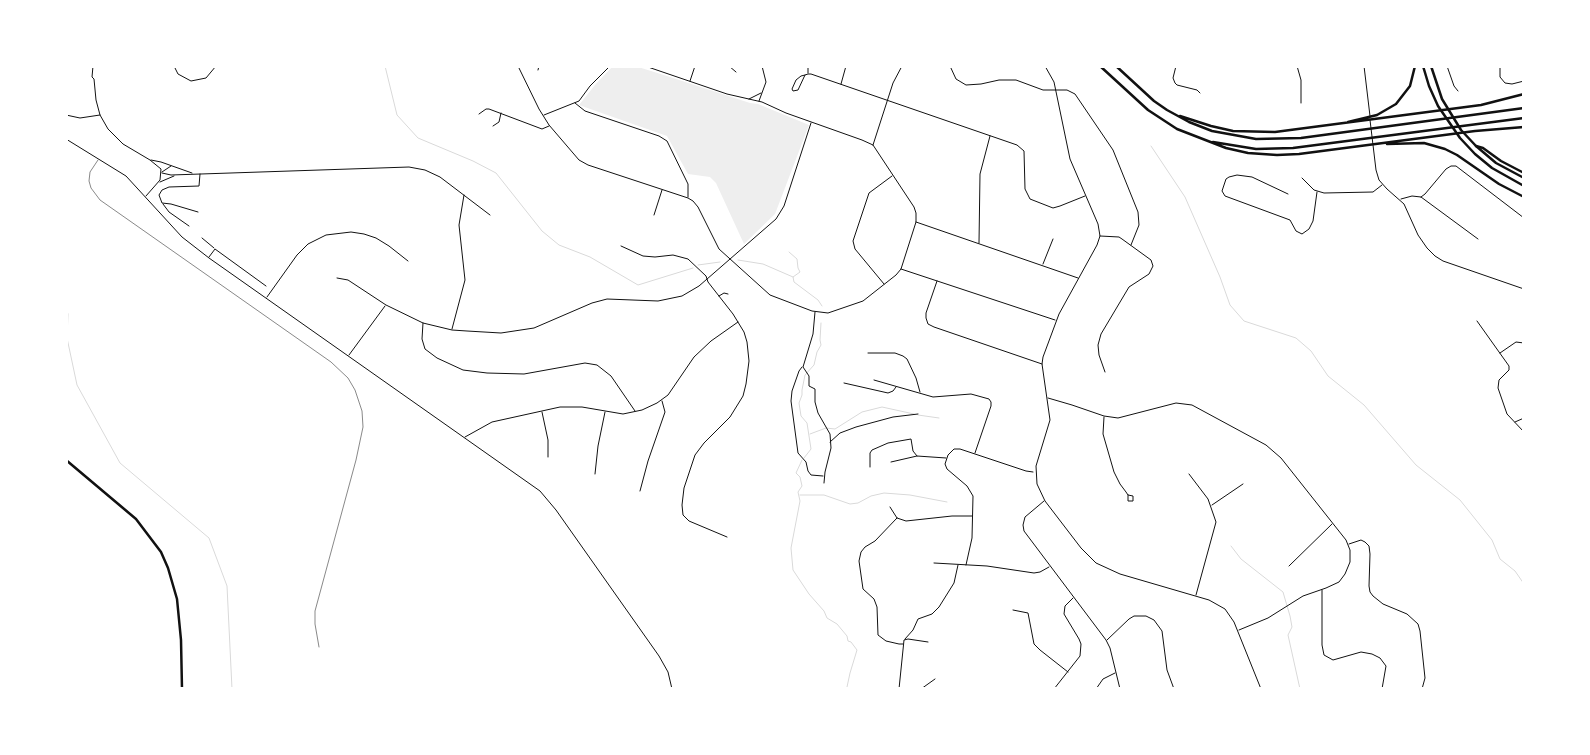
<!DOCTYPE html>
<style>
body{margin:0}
#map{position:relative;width:1590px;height:755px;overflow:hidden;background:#fff;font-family:Lora,serif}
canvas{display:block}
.frame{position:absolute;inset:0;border:68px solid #fff;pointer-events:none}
</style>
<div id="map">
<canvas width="1590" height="755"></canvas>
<div class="frame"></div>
</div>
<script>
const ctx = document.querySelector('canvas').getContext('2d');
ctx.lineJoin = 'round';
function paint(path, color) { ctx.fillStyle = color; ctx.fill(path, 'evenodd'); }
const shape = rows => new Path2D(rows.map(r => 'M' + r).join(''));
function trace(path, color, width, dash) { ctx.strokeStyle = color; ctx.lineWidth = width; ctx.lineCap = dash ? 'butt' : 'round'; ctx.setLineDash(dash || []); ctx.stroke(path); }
const green = shape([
 [613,66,635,66,667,76,750,103,758,104,809,125,775,214,744,244,716,183,710,177,688,174,667,136,579,105,595,85]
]);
const stream = shape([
 [385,66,397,115,418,138,473,161,496,173,542,231,559,245,590,257,638,285,693,268],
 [1151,146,1185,197,1220,277,1230,305,1244,321,1296,338,1311,351,1328,376,1364,405,1416,465,1460,500,1492,540,1500,559,1515,571,1524,584],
 [789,252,797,259,798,268,800,272,793,277,794,282,818,300,822,306],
 [738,260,763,264,793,277],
 [698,265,720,262],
 [66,308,68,314,67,338,77,385,120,463,209,538,227,586,232,689],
 [918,415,939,418],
 [810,434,826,428,835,429,862,412,882,407,914,414],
 [804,458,811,449,807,423,801,416,799,403,802,395,802,390,805,375,814,365,817,352,821,345,820,340,821,323],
 [802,460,796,473,800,477,802,486,798,492,800,501,791,548,793,570,809,594,824,611,827,618,837,624,847,636,848,641,851,642,857,650,850,673,847,687,848,689],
 [800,495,824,495,850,504,858,503,871,496,884,493,910,495,947,502],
 [1231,546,1241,559,1283,592,1290,616,1292,627,1288,635,1300,689]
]);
const service = shape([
 [98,160,90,172,89,181,91,188,100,200,331,362,348,378,355,390,362,411,363,427,356,460,315,611,315,624,319,647]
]);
const minor = shape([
 [93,66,92,77,94,79,96,100,100,115,108,129,123,144,150,160,161,169,160,180,146,196],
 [174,66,178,74,191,81,206,78,216,66],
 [518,66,539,109,549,125,579,160,588,165,688,198,693,201,698,207,719,249,770,295,812,311,828,313,863,301,896,275,901,269,916,222,916,213,914,207,873,145,862,140,786,113,762,102,727,94,645,66],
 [729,66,736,72],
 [950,66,956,79,966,85,981,84,999,80,1016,80,1043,90,1067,90,1075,94,1113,150,1138,212,1139,225,1131,245],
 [1045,66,1054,82,1070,159,1098,224,1100,236,1097,245,1059,314,1043,357,1042,364,1050,420,1036,466,1037,484,1045,501,1081,548,1096,563,1120,574,1209,600,1225,609,1234,622,1261,689],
 [1176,66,1173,78,1175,83,1177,85,1197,90,1200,93],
 [1297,66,1301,80,1301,103],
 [1364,66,1370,116],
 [1447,66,1454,86,1458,91],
 [1500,66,1500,77,1505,83,1512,84,1524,81],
 [538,70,539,66],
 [808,73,808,66],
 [805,75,798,90,793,91,792,89,796,80,801,76,805,75,808,74,811,74,1017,145,1024,151,1025,189,1030,199,1053,208,1060,206,1085,196],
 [690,81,695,66],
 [841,84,846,66],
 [749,99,761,93],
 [759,101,766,82,762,66],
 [575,103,585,111,659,136,667,141,688,184,688,197],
 [479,114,486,109,489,109,542,129,549,126],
 [66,115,80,118,100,115],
 [544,115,579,101,590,86,610,66],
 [1370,120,1376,170,1379,180,1387,189,1404,204,1418,235,1427,248,1435,256,1443,261,1524,289],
 [493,126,499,122,501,113],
 [66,139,126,176,182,237,209,258,540,491,556,510,659,656,668,672,672,689],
 [873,145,893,83,902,66],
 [151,160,161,162,192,173],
 [162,172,171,166],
 [162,173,171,175,409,167,425,170,440,177,490,215],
 [1302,178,1314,190,1324,193,1373,192,1382,185],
 [160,182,174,176],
 [1288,194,1252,177,1237,175,1229,177,1226,179,1222,191,1225,196,1290,220,1296,231,1302,234,1309,229,1313,221,1317,192],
 [1421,197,1425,194,1446,169,1451,166,1456,166,1524,218],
 [1401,199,1412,196,1421,197,1478,239],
 [163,204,169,212,189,226],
 [198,212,171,204,162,203,159,195,162,190,169,187,199,186,200,174],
 [654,215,662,190],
 [916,222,1078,278],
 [1100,236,1119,237,1122,239,1151,260,1153,266,1149,274,1129,287,1101,334,1098,345,1099,355,1105,372],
 [202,238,214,248],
 [979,243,980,174,990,136],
 [621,246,643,256,655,257,673,255,688,259,706,276,708,282,733,314,744,332,747,342,749,361,746,384,743,396,730,417,704,443,695,455,684,488,682,505,683,515,689,521,727,537],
 [209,257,215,249,266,286],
 [1043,264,1053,239],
 [901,269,1055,320],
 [337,278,348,280,386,305,423,323,452,330,467,331,501,333,534,328,592,303,607,299,658,301,682,296,699,286,776,219,784,206,811,123],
 [937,281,926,313,926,318,928,324,934,327,1042,364],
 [884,284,855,249,853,241,869,193,892,176],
 [719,296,724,293,728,294],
 [267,297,297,255,308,244,326,235,351,232,364,234,376,238,389,246,408,261],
 [815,312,813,334,803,367,809,376,809,386,815,389,815,402,818,413,830,434,831,448,825,472,824,483],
 [1477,321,1509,366,1509,370,1499,380,1498,388,1507,414,1524,432],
 [423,323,422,339,425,349,437,358,463,370,487,373,524,374,585,363,597,365,611,376,635,411],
 [452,329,465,280,459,225,464,195],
 [868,353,895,353,903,356,907,359,916,378,920,392],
 [1500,353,1516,342,1524,343],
 [349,355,385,306],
 [802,367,799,371,792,391,791,401,798,453,806,462,808,471,811,475,823,476],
 [874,380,933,397,971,394,989,399,991,402,991,406,975,453],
 [844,383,888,393,893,391,896,387],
 [1048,398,1072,405,1104,416,1118,418,1176,403,1192,405,1266,445,1281,458,1346,540,1350,550,1350,562,1345,574,1339,582,1326,588,1303,596,1268,618,1239,630],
 [542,412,548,440,548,457],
 [1104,417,1103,434,1114,472,1120,484,1126,492,1128,495,1133,496,1133,501,1128,501,1128,495],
 [1515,422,1524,418],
 [465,437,492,422,560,407,582,407,623,414,642,410,657,403,668,395,694,357,711,341,738,322],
 [830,442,840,433,856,427,893,417,918,414],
 [891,462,917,456,946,458],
 [870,467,870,453,872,450,888,443,911,439,913,451,917,456],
 [595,474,598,446,605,412],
 [1189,474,1208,499,1216,522,1196,595],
 [640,491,648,461,665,412,662,401],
 [1044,501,1025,517,1023,525,1024,531,1106,640,1110,648,1120,689],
 [1212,505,1243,484],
 [890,507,897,518,906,521,952,516,972,516],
 [897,518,875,541,865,547,861,552,859,561,863,589,874,599,877,607,878,635,886,641,899,644,903,644],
 [1349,544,1361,540,1365,542,1369,546,1370,554,1369,586,1370,592,1373,596,1383,604,1407,614,1418,624,1420,631,1425,678,1422,689],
 [934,563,987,566,1034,573,1040,572,1049,567],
 [966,565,972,538,973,496,967,486,947,469,945,464,948,455,954,449,960,449,1026,471,1033,472],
 [1289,566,1332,524],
 [1322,590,1322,645,1324,655,1333,660,1361,652,1372,654,1380,658,1386,666,1382,689],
 [1013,610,1028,613,1034,644,1040,650,1068,672],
 [905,639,913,630,918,619,932,614,939,607,954,583,958,565],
 [1107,640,1129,619,1134,616,1146,616,1154,620,1162,631,1167,670,1174,689],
 [899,689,904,640,908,639,928,642],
 [921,689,935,679],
 [1054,689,1080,656,1081,644,1079,639,1064,614,1065,606,1073,598],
 [1096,689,1103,679,1115,673]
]);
const trunk = shape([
 [1423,66,1429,86,1438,106,1460,138,1475,154,1492,168,1524,186],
 [1431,66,1442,99,1461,130,1476,146,1496,163,1524,178],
 [66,460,136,519,161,552,168,568,177,599,181,640,182,689]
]);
const motorway = shape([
 [1100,66,1148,110,1177,129,1226,148,1248,153,1277,155,1299,154,1475,131,1524,127],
 [1116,66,1154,101,1167,110,1189,122,1212,131,1256,139,1301,138,1524,108],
 [1180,116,1211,126,1233,131,1275,132,1481,105,1524,94],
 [1348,122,1377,115,1396,104,1410,86,1415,66],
 [1213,142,1256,149,1293,148,1524,118],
 [1387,144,1424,143,1445,149,1457,155,1499,184,1524,197],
 [1476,146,1483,148,1501,161,1524,173]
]);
paint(green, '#eee');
trace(stream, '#d9d9d9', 1);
trace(service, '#111', 0.5);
trace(minor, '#111', 1);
trace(trunk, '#111', 2.5);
trace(motorway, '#111', 2.5);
</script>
